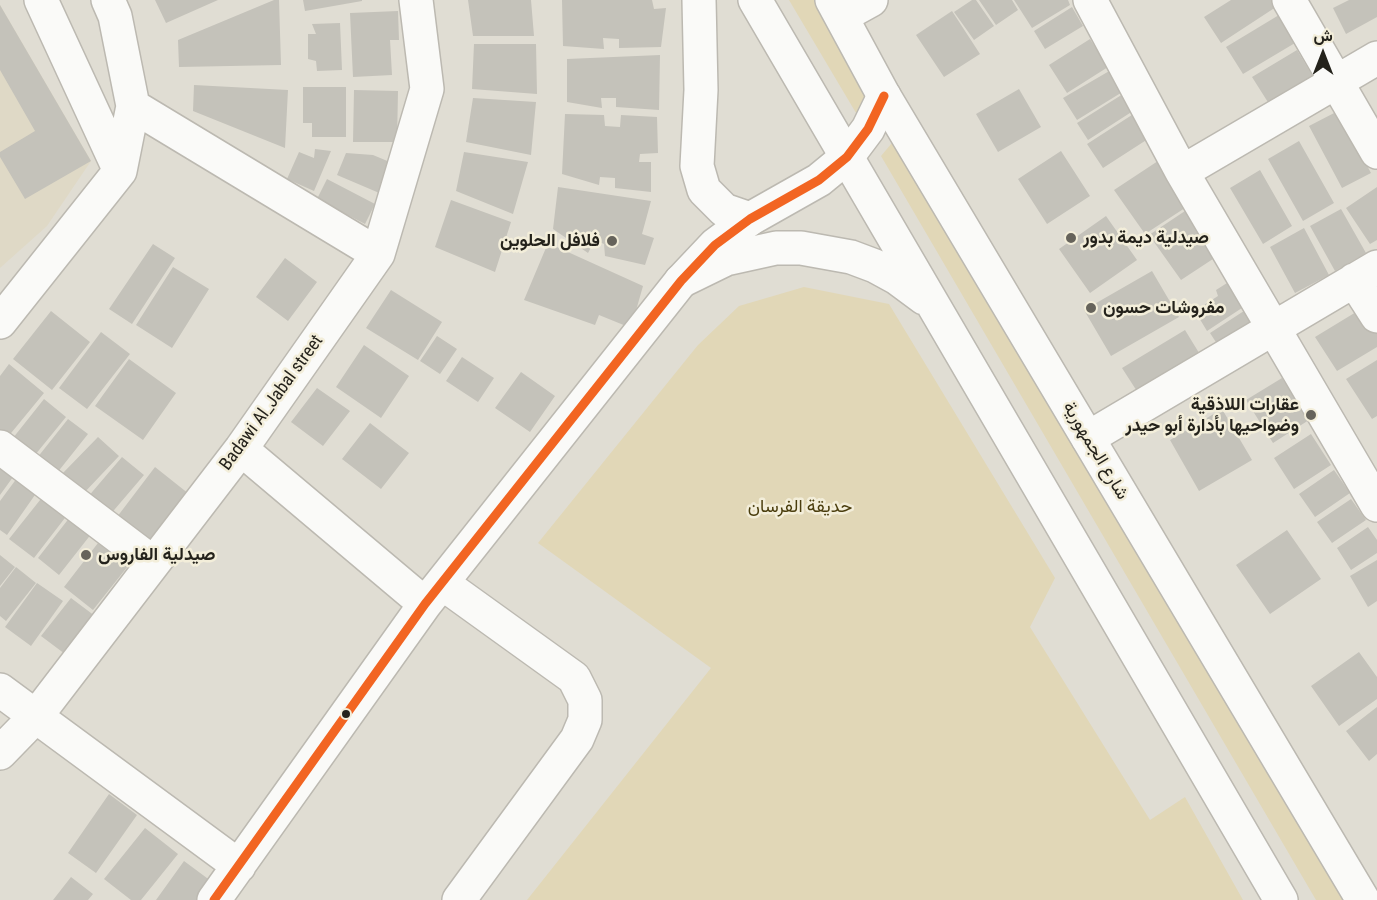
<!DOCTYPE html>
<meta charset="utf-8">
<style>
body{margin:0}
#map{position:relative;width:1377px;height:900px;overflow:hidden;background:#e0ddd3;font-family:"Roboto Condensed",Vazirmatn,sans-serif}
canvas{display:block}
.north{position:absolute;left:1293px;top:24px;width:60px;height:60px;-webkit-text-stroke:4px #f3eeda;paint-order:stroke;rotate:0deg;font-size:16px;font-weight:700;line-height:24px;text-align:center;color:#24221b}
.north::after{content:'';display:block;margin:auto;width:21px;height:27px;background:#24221b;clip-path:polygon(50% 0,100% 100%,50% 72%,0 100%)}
</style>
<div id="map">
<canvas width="1377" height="900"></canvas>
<div class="north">ش</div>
</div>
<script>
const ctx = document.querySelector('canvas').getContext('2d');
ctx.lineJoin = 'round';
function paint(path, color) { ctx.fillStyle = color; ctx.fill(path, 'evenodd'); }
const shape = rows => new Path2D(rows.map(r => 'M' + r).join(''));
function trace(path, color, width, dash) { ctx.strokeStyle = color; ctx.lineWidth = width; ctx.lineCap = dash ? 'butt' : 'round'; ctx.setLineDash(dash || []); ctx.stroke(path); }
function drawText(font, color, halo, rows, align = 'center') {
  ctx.font = font + ' "Roboto Condensed",Vazirmatn,sans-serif'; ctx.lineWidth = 5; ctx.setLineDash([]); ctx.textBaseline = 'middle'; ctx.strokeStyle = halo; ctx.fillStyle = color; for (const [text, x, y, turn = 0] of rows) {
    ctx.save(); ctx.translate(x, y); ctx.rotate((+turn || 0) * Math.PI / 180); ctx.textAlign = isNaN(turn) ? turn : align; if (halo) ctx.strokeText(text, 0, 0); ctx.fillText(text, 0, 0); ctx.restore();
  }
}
const built = shape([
 [0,5,91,161,47,226,0,268]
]);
const green = shape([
 [789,0,820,0,873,90,859,118],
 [897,137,1345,900,1316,900,881,156],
 [804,287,889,304,1055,578,1030,627,1150,820,1185,797,1243,900,527,900,711,668,538,543,698,345,739,306]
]);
const building = shape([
 [155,0,218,0,166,23],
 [274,0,279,0,281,65,179,67,178,40],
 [303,0,362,0,362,1,305,11],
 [468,0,531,0,534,36,473,36],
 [562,0,652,0,654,9,666,8,661,47,619,48,619,39,603,38,604,49,563,46],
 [972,0,976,0,994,26,974,40,954,12],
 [979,0,1012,0,1018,10,996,25],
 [1014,0,1068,0,1070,5,1032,28],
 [1231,0,1271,0,1276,7,1221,43,1204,17],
 [1349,0,1377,0,1377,17,1346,34,1333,8],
 [0,5,91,161,25,199,0,157,0,152,35,131,0,70],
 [1072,7,1083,26,1045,49,1034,31],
 [398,11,399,40,390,40,392,75,353,77,350,13],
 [952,11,980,54,944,77,916,35],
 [1279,15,1295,43,1243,74,1226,47],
 [340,23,342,70,317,71,316,61,308,59,308,34,316,34,312,24],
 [1090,39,1108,67,1067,93,1049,65],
 [474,44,536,44,537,94,472,89],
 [1297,50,1315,80,1271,107,1252,77],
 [660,55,659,110,616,107,616,98,601,98,602,108,567,102,567,59],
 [1111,70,1124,91,1077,120,1063,98],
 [194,85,288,90,285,148,193,111],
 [303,87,346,87,346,137,312,137,312,123,303,123],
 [1019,89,1041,127,998,152,976,114],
 [354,90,398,91,397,142,353,142],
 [1123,94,1133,111,1088,140,1077,123],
 [473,98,536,102,531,155,466,142],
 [1338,111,1371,173,1342,188,1309,126],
 [1135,113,1151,137,1103,168,1087,144],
 [565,114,604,115,605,126,620,127,621,115,657,117,658,153,640,154,639,162,651,162,651,192,615,188,615,178,600,177,599,185,562,174],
 [1299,141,1334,203,1303,221,1268,159],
 [315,149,331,151,314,191,287,179,299,152,314,158],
 [1061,151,1090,196,1047,224,1018,179],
 [464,152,528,162,513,214,456,191],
 [346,153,373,155,397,165,384,195,337,175],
 [1158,161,1188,206,1145,234,1114,190],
 [1260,170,1292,226,1263,244,1230,188],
 [327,179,375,204,365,224,317,199],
 [558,187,651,201,642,234,654,238,645,265,605,256,604,244,595,240,588,253,553,229],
 [1377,187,1377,240,1370,244,1346,208],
 [451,200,511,222,495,272,435,247],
 [1188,209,1219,255,1181,280,1149,235],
 [1341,209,1366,253,1335,271,1310,226],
 [1106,216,1137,260,1090,293,1059,249],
 [1304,228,1329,275,1295,293,1270,247],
 [548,243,643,286,631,328,599,315,595,325,524,300],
 [153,244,175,258,132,324,109,309],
 [285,258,317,282,288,321,256,297],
 [173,267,209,289,172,348,136,325],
 [1152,271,1179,317,1111,356,1084,310],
 [1235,278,1251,302,1207,331,1195,311,1218,296,1216,290],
 [391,290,442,322,418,360,366,328],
 [1247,309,1260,329,1223,353,1210,333],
 [1361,309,1377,334,1377,347,1337,371,1315,337],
 [51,311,90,342,52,390,13,359],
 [1185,330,1204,361,1142,399,1122,368],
 [101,332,130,354,87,409,59,388],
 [437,336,457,349,440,374,420,361],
 [364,345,409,376,381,418,336,387],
 [462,357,494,378,478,402,446,381],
 [129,359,176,393,143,440,95,406],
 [1377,360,1377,416,1372,419,1346,379],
 [9,364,44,393,7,438,0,432,0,376],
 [521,372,555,396,530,432,495,408],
 [1282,378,1309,420,1273,443,1246,400],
 [317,388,350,411,323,446,291,422],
 [44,399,66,417,35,455,13,438],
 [1222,409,1252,460,1199,491,1170,440],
 [68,419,88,434,57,473,37,458],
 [370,423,409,453,381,489,342,459],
 [1311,434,1331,465,1294,489,1274,458],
 [98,437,119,456,83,494,62,474],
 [122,457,144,475,109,516,87,498],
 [155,467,189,494,151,544,117,517],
 [0,468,13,477,0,495],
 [1334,470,1350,493,1315,517,1299,494],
 [17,478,37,492,7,535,0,530,0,501],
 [44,495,68,514,34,558,9,539],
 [1351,499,1366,520,1332,543,1317,522],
 [70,517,92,533,59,575,38,558],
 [1368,527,1377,540,1377,553,1351,570,1337,548],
 [1287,530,1321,579,1270,614,1236,565],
 [98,543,128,566,93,610,64,587],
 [0,555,15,567,0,586],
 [1377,560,1377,601,1368,607,1350,576],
 [16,567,36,583,6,621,0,616,0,588],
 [37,583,63,601,31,646,5,627],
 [71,598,99,619,69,657,41,636],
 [1359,652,1377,677,1377,699,1339,726,1311,686],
 [1377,707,1377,754,1369,761,1346,731],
 [109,794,137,815,96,873,68,853],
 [145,828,178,854,141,900,131,900,104,879],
 [184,861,215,884,204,900,156,900],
 [71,877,93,894,88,900,53,900]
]);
const minor = shape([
 [41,0,120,171],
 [1090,0,1182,172,1377,505],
 [1289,0,1377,152],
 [842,16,871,0],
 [133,106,378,254],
 [1182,172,1377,58],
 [1354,280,1377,316],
 [0,322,120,171,133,106,115,16,108,0],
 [1088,438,1377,267],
 [0,447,152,562],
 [241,449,425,604],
 [442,583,574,678,585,700,585,720,577,739,459,900],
 [0,690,239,866],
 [0,753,37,715,241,449,378,254,427,89,416,0],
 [214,900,425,604,681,281,715,245,750,219,819,180,847,157,868,129,884,96]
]);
const major = shape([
 [699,0,701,90,697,166,704,190,724,210,750,219],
 [755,0,1281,900],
 [832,0,884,96,1363,900],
 [681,281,726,259,776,248,801,248,851,257,875,266,897,278,924,298]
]);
const bus1 = shape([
 [214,900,425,604,681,281,715,245,750,219,819,180,847,157,868,129,884,96]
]);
const markers = [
 [1071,238,6,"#66635b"],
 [612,241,6,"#66635b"],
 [1091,308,6,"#66635b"],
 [1311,415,6,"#66635b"],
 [86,555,6,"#66635b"],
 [346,714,5,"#24221b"]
];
const poiNames = [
 ["صيدلية ديمة بدور",1083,238],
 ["فلافل الحلوين",600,241,"right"],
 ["مفروشات حسون",1103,308],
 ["عقارات اللاذقية",1299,405,"right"],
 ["وضواحيها بأدارة أبو حيدر",1299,426,"right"],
 ["صيدلية الفاروس",98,555]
];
const streetNames = [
 ["Badawi Al_Jabal street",272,403,-54],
 ["شارع الجمهورية",1095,451,59]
];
const parkNames = [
 ["حديقة الفرسان",800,507]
];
paint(built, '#dfd9c6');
paint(green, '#e1d7b7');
paint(building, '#c4c2ba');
trace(minor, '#bcb9b1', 36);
trace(major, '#bcb9b1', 36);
trace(minor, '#fafaf8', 33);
trace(major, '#fafaf8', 33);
trace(bus1, '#f26522', 9);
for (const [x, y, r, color] of markers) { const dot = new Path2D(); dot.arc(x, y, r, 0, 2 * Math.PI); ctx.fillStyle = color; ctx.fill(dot); trace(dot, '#f3eeda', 2); }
drawText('bold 18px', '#24221b', '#f3eeda', poiNames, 'left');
drawText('18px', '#24221b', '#f3eeda', streetNames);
drawText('18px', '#4a3d0d', '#f3eeda', parkNames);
</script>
